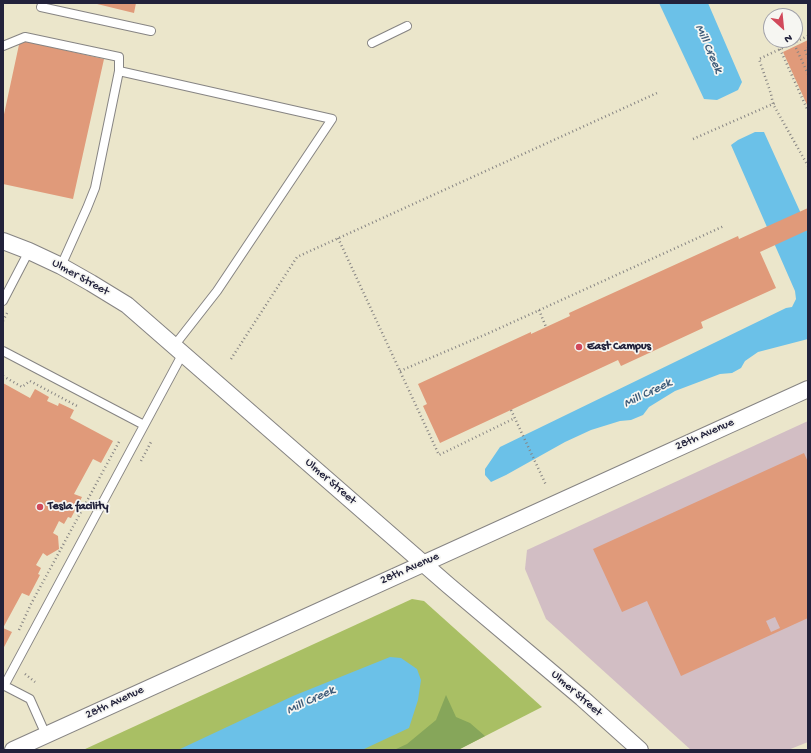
<!DOCTYPE html>
<style>
body{margin:0}
#map{position:relative;width:811px;height:753px;overflow:hidden;background:#ebe6cb;font-family:"Gochi Hand",sans-serif}
canvas{display:block}
.frame{position:absolute;inset:0;border:4px solid #22223b;pointer-events:none}
.north{position:absolute;left:763px;top:8px;width:40px;height:40px;box-sizing:border-box;background:#f6f6f2;border:1px solid #a1a1a9;border-radius:50%;rotate:153deg;font-size:11px;font-weight:700;line-height:16px;text-align:center;color:#22223b}
.north::after{content:'';display:block;margin:auto;width:14px;height:18px;background:#d1495b;clip-path:polygon(50% 0,100% 100%,50% 72%,0 100%)}
</style>
<div id="map">
<canvas width="811" height="753"></canvas>
<div class="frame"></div>
<div class="north">N</div>
</div>
<script>
const ctx = document.querySelector('canvas').getContext('2d');
ctx.lineJoin = 'round';
function paint(path, color) { ctx.fillStyle = color; ctx.fill(path, 'evenodd'); }
const shape = rows => new Path2D(rows.map(r => 'M' + r).join(''));
function trace(path, color, width, dash) { ctx.strokeStyle = color; ctx.lineWidth = width; ctx.lineCap = dash ? 'butt' : 'round'; ctx.setLineDash(dash || []); ctx.stroke(path); }
function drawText(font, color, halo, rows, align = 'center') {
  ctx.font = font + ' "Gochi Hand",sans-serif'; ctx.lineWidth = 3.5; ctx.setLineDash([]); ctx.textBaseline = 'middle'; ctx.strokeStyle = halo; ctx.fillStyle = color; for (const [text, x, y, turn = 0] of rows) {
    ctx.save(); ctx.translate(x, y); ctx.rotate((+turn || 0) * Math.PI / 180); ctx.textAlign = isNaN(turn) ? turn : align; if (halo) ctx.strokeText(text, 0, 0); ctx.fillText(text, 0, 0); ctx.restore();
  }
}
const industrial = shape([
 [808,421,808,742,788,750,691,750,546,619,525,569,527,550]
]);
const green = shape([
 [412,599,424,601,542,707,458,750,83,750]
]);
const forest = shape([
 [446,695,456,717,470,723,485,736,458,750,394,750,407,744,436,720]
]);
const water = shape([
 [659,3,708,3,742,82,738,90,717,100,704,99],
 [755,132,764,132,808,229,808,339,758,352,745,361,741,368,732,373,720,374,675,391,649,407,643,415,631,420,620,421,591,430,565,442,506,475,491,482,485,475,485,469,500,447,786,308,792,307,796,299,795,291,731,145,738,140],
 [390,657,401,658,417,669,421,680,418,700,409,728,362,750,178,750,293,696]
]);
const building = shape([
 [93,3,136,3,134,13],
 [20,40,104,59,73,199,3,184,3,119],
 [808,40,808,107,783,52],
 [808,208,808,230,760,252,776,288,701,322,703,328,621,366,618,360,440,443,423,406,427,404,418,384,531,332,531,334,570,316,569,313,738,236,739,239],
 [3,383,30,398,35,389,49,397,47,401,58,406,59,403,74,410,70,418,113,441,101,463,93,459,74,494,82,497,71,518,68,517,64,524,59,521,53,533,58,536,59,549,47,556,43,553,36,565,41,568,38,574,40,575,29,596,22,593,3,628,12,632,3,649],
 [804,453,808,462,808,618,681,676,647,601,622,612,593,549],
 [775,617,780,628,771,632,766,621]
]);
const path = shape([
 [808,36,759,59,771,94,773,104,808,166],
 [796,48,808,74],
 [808,48,805,49,808,58],
 [780,49,808,111],
 [693,139,775,103],
 [338,238,439,455,515,418],
 [539,310,546,327],
 [3,321,8,311],
 [231,359,297,257,657,93],
 [400,371,489,333,724,226],
 [3,376,22,387,30,381,77,406],
 [511,410,546,485],
 [141,461,151,442],
 [19,630,31,604,120,440],
 [25,674,35,682]
]);
const lane = shape([
 [41,7,151,31],
 [372,43,407,26],
 [3,46,25,37,119,57,119,71],
 [61,266,87,208,95,188,119,71,332,119,217,291,174,346],
 [3,301,29,251],
 [3,351,144,425],
 [3,685,30,699,46,735],
 [4,686,183,353]
]);
const street = shape([
 [3,241,29,251,61,266,91,283,127,305,448,585,582,698,640,750],
 [13,750,808,389]
]);
const markers = [
 [579,347,4,"#d1495b"],
 [40,507,4,"#d1495b"]
];
const streetNames = [
 ["Ulmer Street",80,278,29],
 ["28th Avenue",705,435,-24],
 ["Ulmer Street",330,482,41],
 ["28th Avenue",410,569,-24],
 ["Ulmer Street",576,694,41],
 ["28th Avenue",115,703,-25]
];
const poiNames = [
 ["East Campus",587,347],
 ["Tesla facility",48,507]
];
const waterNames = [
 ["Mill Creek",708,49,66],
 ["Mill Creek",648,394,-26],
 ["Mill Creek",311,701,-25]
];
paint(industrial, '#d2bec4');
paint(green, '#a9bf64');
paint(forest, '#86a65a');
paint(water, '#6bc1e8');
paint(building, '#e09a7a');
trace(lane, '#868483', 10);
trace(street, '#868483', 18);
trace(path, '#868483', 2.5, [1, 3]);
trace(lane, '#fff', 8);
trace(street, '#fff', 16);
for (const [x, y, r, color] of markers) { const dot = new Path2D(); dot.arc(x, y, r, 0, 2 * Math.PI); ctx.fillStyle = color; ctx.fill(dot); trace(dot, '#f6f6f2', 1.5); }
drawText('12px', '#22223b', '#f6f6f2', streetNames);
drawText('bold 12px', '#22223b', '#f6f6f2', poiNames, 'left');
drawText('italic 13px', '#3c5a78', '#f6f6f2', waterNames);
</script>
